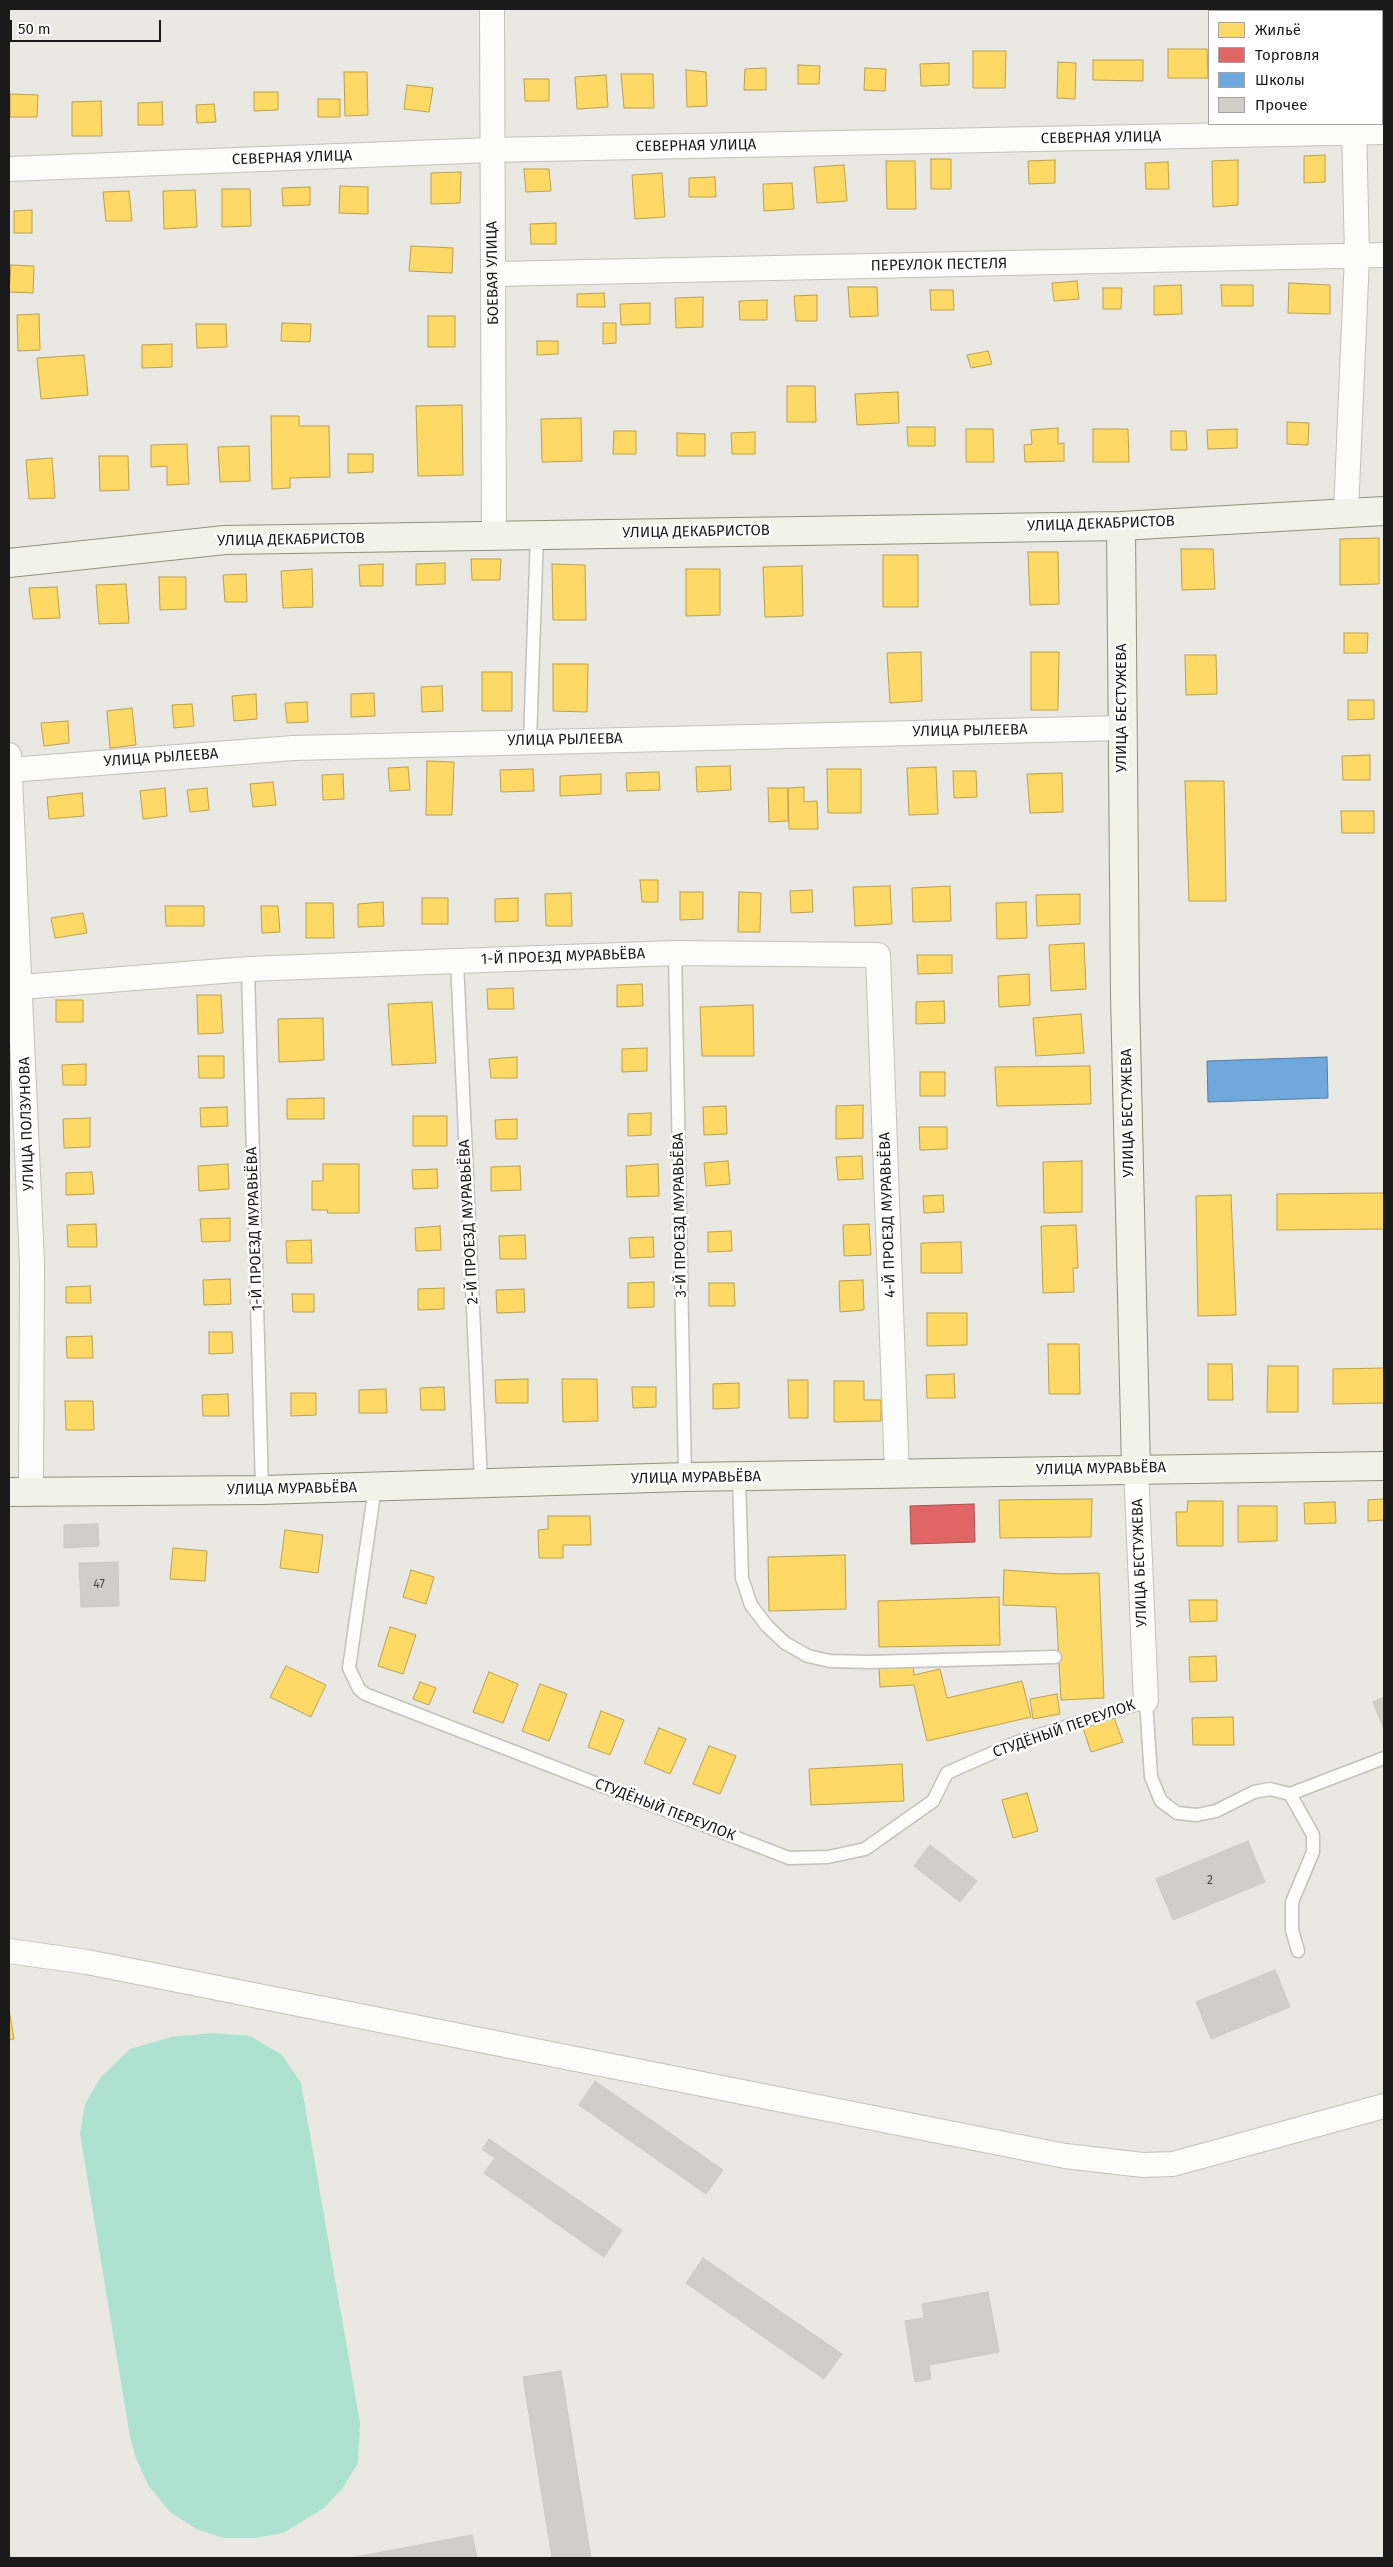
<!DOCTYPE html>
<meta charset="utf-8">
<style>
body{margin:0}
#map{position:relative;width:1393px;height:2567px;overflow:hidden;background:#e9e8e2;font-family:"Fira Sans",sans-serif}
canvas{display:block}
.frame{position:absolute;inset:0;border:10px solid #1a1a1a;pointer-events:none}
.legend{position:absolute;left:1208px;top:10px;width:175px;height:115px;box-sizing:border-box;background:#fff;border:1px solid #a3a3a3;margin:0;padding:6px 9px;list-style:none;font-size:15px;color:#1a1a1a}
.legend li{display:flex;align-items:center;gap:10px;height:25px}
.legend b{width:25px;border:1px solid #a3a3a3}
.scale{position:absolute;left:10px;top:20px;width:151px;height:22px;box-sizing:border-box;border:2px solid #1a1a1a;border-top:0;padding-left:6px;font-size:15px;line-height:18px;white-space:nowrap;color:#1a1a1a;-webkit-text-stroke:4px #fff;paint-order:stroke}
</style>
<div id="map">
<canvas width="1393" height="2567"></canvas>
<div class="frame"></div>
<ul class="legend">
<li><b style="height:14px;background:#ffd966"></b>Жильё</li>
<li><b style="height:14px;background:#e06666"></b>Торговля</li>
<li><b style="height:14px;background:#6fa8dc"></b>Школы</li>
<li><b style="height:14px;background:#cfcec9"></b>Прочее</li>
</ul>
<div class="scale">50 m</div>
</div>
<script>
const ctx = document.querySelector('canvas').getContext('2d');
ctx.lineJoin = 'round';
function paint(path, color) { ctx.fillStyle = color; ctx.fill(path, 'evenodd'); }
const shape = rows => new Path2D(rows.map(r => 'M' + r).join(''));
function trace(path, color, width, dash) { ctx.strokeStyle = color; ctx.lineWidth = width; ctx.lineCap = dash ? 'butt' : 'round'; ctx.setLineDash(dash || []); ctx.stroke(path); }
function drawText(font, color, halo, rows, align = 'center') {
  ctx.font = font + ' "Fira Sans",sans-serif'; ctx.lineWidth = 5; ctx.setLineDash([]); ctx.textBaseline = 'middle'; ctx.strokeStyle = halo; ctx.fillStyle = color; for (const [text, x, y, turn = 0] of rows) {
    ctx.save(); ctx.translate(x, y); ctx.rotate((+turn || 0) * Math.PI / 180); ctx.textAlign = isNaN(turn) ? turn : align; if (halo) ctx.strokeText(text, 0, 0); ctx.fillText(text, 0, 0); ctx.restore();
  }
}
const pitch = shape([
 [213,2033,250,2036,282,2055,301,2083,360,2423,358,2463,342,2489,324,2508,283,2533,254,2538,223,2538,196,2529,170,2512,148,2485,136,2458,130,2437,80,2133,85,2104,101,2077,130,2049,171,2037]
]);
const homes = shape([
 [1168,49,1207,49,1208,78,1168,78,1168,49],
 [973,51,1006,51,1005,88,973,88,973,51],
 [1093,60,1143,60,1143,81,1093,80,1093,60],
 [1058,62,1076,63,1075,99,1057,98,1058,62],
 [949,63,949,85,921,86,920,64,949,63],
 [798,65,820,66,819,84,798,84,798,65],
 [766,68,766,90,744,90,745,69,766,68],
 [865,68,886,69,885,91,864,90,865,68],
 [686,70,706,72,707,106,687,107,686,70],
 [344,72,367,72,368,115,345,116,344,72],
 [621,74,653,74,654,108,624,108,621,74],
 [606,75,608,107,577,109,575,77,606,75],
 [524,79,549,79,549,101,525,101,524,79],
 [407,85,433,88,429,112,404,109,407,85],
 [254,92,278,92,278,110,254,111,254,92],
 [10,94,38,95,37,117,10,117,10,94],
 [318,99,340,99,340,117,318,117,318,99],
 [101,101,102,136,72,136,72,102,101,101],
 [162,102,163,125,138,125,138,103,162,102],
 [214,104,216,122,197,123,196,105,214,104],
 [1325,155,1325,182,1304,183,1304,156,1325,155],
 [931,159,951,159,951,189,931,189,931,159],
 [1055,160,1055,183,1029,184,1028,161,1055,160],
 [1238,160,1238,205,1213,207,1212,161,1238,160],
 [886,161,915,161,916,209,887,209,886,161],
 [1168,162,1169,189,1146,189,1145,163,1168,162],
 [844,165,847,201,817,203,814,167,844,165],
 [524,169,549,169,551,191,526,192,524,169],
 [461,172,460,203,431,204,431,173,461,172],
 [662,173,665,217,635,219,632,175,662,173],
 [715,177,716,197,689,197,689,178,715,177],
 [792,183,794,209,764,211,763,184,792,183],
 [340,186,368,187,368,214,339,213,340,186],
 [310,187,310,205,283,206,282,188,310,187],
 [222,189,250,189,251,226,222,227,222,189],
 [195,190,197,227,164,229,163,191,195,190],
 [129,191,132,221,106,221,103,192,129,191],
 [32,210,32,233,14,233,14,211,32,210],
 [556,223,556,244,531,244,530,224,556,223],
 [411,246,453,248,452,273,409,271,411,246],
 [11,265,34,266,33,293,9,292,11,265],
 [1077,281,1079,299,1054,301,1052,283,1077,281],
 [1289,283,1330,285,1330,314,1288,313,1289,283],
 [1181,285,1182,314,1154,315,1154,286,1181,285],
 [1221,285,1253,285,1253,306,1222,306,1221,285],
 [848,287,877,287,878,316,850,317,848,287],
 [1103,288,1122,288,1121,309,1103,309,1103,288],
 [930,290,953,290,954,310,931,310,930,290],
 [604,293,605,307,577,307,577,294,604,293],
 [817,295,817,321,796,321,794,296,817,295],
 [703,297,703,327,676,328,675,298,703,297],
 [767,300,767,320,740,320,739,301,767,300],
 [650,303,650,324,621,325,620,304,650,303],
 [39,314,40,350,18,351,17,315,39,314],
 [428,316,455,316,455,347,428,347,428,316],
 [282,323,311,324,310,342,281,341,282,323],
 [603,323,616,323,616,343,603,344,603,323],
 [196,324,226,324,227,347,197,348,196,324],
 [537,341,558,341,558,354,537,355,537,341],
 [172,344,172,367,142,368,142,345,172,344],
 [988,351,992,364,971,368,967,355,988,351],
 [84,355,88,395,41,399,37,358,84,355],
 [787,386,815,386,816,422,787,422,787,386],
 [898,392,899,423,857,425,855,394,898,392],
 [462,405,463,475,418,476,416,406,462,405],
 [271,416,299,416,299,426,329,426,330,477,290,478,290,488,272,489,271,416],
 [581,418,582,461,542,462,541,419,581,418],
 [1287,422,1309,423,1308,445,1287,444,1287,422],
 [907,427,935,427,935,446,908,446,907,427],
 [1058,428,1058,444,1064,443,1064,461,1025,462,1024,445,1032,444,1031,430,1058,428],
 [966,429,993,429,994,462,966,462,966,429],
 [1093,429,1128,429,1129,462,1093,462,1093,429],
 [1237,429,1237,448,1208,449,1207,430,1237,429],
 [614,431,636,431,636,454,613,454,614,431],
 [1171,431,1186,431,1187,450,1171,450,1171,431],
 [755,432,755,454,732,454,731,433,755,432],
 [677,433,705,434,705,456,677,456,677,433],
 [187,444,189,484,167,485,167,466,151,467,151,445,187,444],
 [249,446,250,481,220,482,218,447,249,446],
 [348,454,373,454,373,472,348,473,348,454],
 [99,456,128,456,129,490,100,491,99,456],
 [52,458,55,498,29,499,26,460,52,458],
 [1379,538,1379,584,1340,585,1340,539,1379,538],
 [1181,549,1213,549,1215,589,1182,590,1181,549],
 [1028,552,1058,552,1059,604,1030,605,1028,552],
 [883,555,918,555,918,607,883,607,883,555],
 [471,559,501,559,500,580,472,580,471,559],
 [445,563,445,584,416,585,416,564,445,563],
 [383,564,383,586,360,586,359,565,383,564],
 [552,564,585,565,586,620,553,620,552,564],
 [802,566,803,616,765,617,763,567,802,566],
 [312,569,313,607,283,608,281,571,312,569],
 [686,569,720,569,720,615,686,616,686,569],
 [246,574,247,602,225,602,223,575,246,574],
 [159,577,186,577,186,609,160,610,159,577],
 [126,584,129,623,99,624,96,585,126,584],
 [57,587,60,618,33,619,29,588,57,587],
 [1344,633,1368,633,1367,653,1344,653,1344,633],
 [921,652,922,701,890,703,887,653,921,652],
 [1031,652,1059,652,1058,710,1031,710,1031,652],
 [1185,655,1216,655,1217,694,1186,695,1185,655],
 [553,664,588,664,587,712,553,711,553,664],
 [482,672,512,672,512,711,482,711,482,672],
 [442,686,443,711,422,712,421,687,442,686],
 [374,693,375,716,351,717,351,694,374,693],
 [256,694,257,719,234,721,232,696,256,694],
 [1348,700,1374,700,1374,719,1348,720,1348,700],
 [307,702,308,722,287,723,285,703,307,702],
 [192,704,194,726,174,728,172,705,192,704],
 [132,708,136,745,110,748,107,711,132,708],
 [68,721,69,743,44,746,41,723,68,721],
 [1370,755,1370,780,1343,780,1342,756,1370,755],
 [427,761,454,762,452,815,426,815,427,761],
 [730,766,731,790,697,792,696,767,730,766],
 [408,767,410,790,390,791,388,768,408,767],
 [936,767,938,814,909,815,907,768,936,767],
 [533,769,534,791,501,792,500,770,533,769],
 [827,769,861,769,861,813,828,813,827,769],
 [953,771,976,771,977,797,954,798,953,771],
 [659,772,660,790,627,791,626,773,659,772],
 [1062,773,1063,812,1030,813,1027,774,1062,773],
 [343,774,344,799,323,800,322,775,343,774],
 [601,774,601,794,560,796,560,776,601,774],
 [1185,781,1224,781,1226,901,1189,901,1185,781],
 [273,782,276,805,253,807,250,784,273,782],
 [804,787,804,802,817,801,818,829,789,829,788,788,804,787],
 [165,788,167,816,143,819,140,791,165,788],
 [207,788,209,810,190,812,187,790,207,788],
 [768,788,788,788,788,821,769,822,768,788],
 [82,793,84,816,49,819,47,797,82,793],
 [1341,811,1374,811,1374,833,1342,833,1341,811],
 [640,880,658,880,658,902,642,902,640,880],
 [890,886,892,924,855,926,853,887,890,886],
 [950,886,951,921,913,922,912,888,950,886],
 [812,890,813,912,791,913,790,891,812,890],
 [680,892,703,892,703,919,680,920,680,892],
 [739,892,761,893,760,932,738,932,739,892],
 [571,893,572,926,546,926,545,894,571,893],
 [1080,894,1080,924,1037,926,1036,895,1080,894],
 [422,898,448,898,448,924,422,924,422,898],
 [518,898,518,921,495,922,495,899,518,898],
 [383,902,384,926,358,927,358,904,383,902],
 [1026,902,1027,938,997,939,996,903,1026,902],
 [306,903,333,903,334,938,306,938,306,903],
 [165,906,204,906,204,926,166,926,165,906],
 [261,906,278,906,280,932,262,933,261,906],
 [83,913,87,933,55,938,51,918,83,913],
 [1084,943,1086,989,1051,991,1049,945,1084,943],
 [917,955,952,955,952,973,918,974,917,955],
 [1029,974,1030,1005,999,1007,998,976,1029,974],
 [642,984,643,1006,617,1007,617,985,642,984],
 [513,988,514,1009,488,1009,487,989,513,988],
 [197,995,221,995,223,1033,198,1034,197,995],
 [56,1000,83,1000,83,1022,56,1022,56,1000],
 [944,1001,945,1023,916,1024,916,1002,944,1001],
 [432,1002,436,1063,392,1065,388,1004,432,1002],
 [753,1005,754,1056,702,1056,700,1007,753,1005],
 [1081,1014,1084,1053,1036,1056,1033,1018,1081,1014],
 [323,1018,324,1060,279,1062,278,1019,323,1018],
 [647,1048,647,1071,622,1072,622,1049,647,1048],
 [198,1056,224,1056,224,1078,199,1078,198,1056],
 [517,1057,517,1078,491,1078,489,1059,517,1057],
 [86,1064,86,1085,63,1085,62,1065,86,1064],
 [1090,1066,1091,1104,997,1106,995,1067,1090,1066],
 [920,1072,945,1072,945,1096,920,1096,920,1072],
 [324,1098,324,1119,287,1119,287,1099,324,1098],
 [863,1105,863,1138,836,1139,836,1106,863,1105],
 [726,1106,727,1134,704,1135,703,1107,726,1106],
 [227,1107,228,1126,201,1127,200,1108,227,1107],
 [651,1113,651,1135,628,1136,628,1114,651,1113],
 [413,1116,447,1116,447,1146,413,1146,413,1116],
 [90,1118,90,1147,64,1148,63,1119,90,1118],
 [517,1119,517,1139,496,1139,495,1120,517,1119],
 [919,1127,947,1127,947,1149,920,1150,919,1127],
 [862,1156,863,1179,838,1180,836,1157,862,1156],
 [728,1161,730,1184,706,1186,704,1163,728,1161],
 [1082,1161,1082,1212,1044,1213,1043,1162,1082,1161],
 [228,1164,229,1189,199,1191,198,1166,228,1164],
 [323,1164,359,1164,359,1213,327,1213,328,1210,312,1210,312,1181,323,1181,323,1164],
 [658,1164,659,1196,627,1197,626,1166,658,1164],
 [520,1166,521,1190,491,1191,491,1167,520,1166],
 [437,1169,438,1188,413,1189,412,1170,437,1169],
 [92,1172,94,1194,66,1195,66,1173,92,1172],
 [1384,1193,1384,1229,1277,1230,1277,1194,1384,1193],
 [943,1195,944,1212,924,1213,923,1196,943,1195],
 [1231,1195,1236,1315,1198,1316,1196,1196,1231,1195],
 [230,1218,230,1241,202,1242,200,1219,230,1218],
 [96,1224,97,1247,68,1247,67,1225,96,1224],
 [869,1224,871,1255,844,1256,843,1225,869,1224],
 [1076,1225,1078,1268,1073,1268,1074,1292,1043,1293,1041,1226,1076,1225],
 [440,1226,441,1250,416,1251,415,1228,440,1226],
 [731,1231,732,1251,708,1252,708,1232,731,1231],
 [525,1235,526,1259,500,1259,499,1236,525,1235],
 [653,1237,654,1257,630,1258,629,1238,653,1237],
 [311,1240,312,1263,287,1263,286,1241,311,1240],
 [961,1242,962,1273,921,1273,921,1243,961,1242],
 [230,1279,231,1304,204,1305,203,1280,230,1279],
 [863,1280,864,1310,840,1312,839,1281,863,1280],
 [654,1282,654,1307,628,1308,628,1283,654,1282],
 [709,1283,734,1283,735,1306,709,1306,709,1283],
 [90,1286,91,1303,66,1303,66,1287,90,1286],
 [444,1288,444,1309,418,1310,418,1289,444,1288],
 [524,1289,525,1312,497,1313,496,1290,524,1289],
 [292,1294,314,1294,314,1312,293,1312,292,1294],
 [927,1313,967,1313,967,1345,927,1346,927,1313],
 [209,1332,232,1332,233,1353,209,1354,209,1332],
 [92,1336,93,1358,67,1358,66,1337,92,1336],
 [1048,1344,1079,1344,1080,1394,1049,1394,1048,1344],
 [1208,1364,1232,1364,1233,1400,1208,1400,1208,1364],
 [1268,1366,1298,1366,1298,1412,1267,1412,1268,1366],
 [1384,1368,1384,1403,1333,1404,1333,1369,1384,1368],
 [954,1374,955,1398,927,1398,926,1375,954,1374],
 [528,1379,528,1403,496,1403,495,1380,528,1379],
 [562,1379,597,1379,598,1421,563,1422,562,1379],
 [788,1380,808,1380,808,1418,789,1418,788,1380],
 [834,1381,864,1381,864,1400,881,1400,881,1421,834,1422,834,1381],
 [739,1383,739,1408,713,1409,713,1384,739,1383],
 [444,1387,445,1410,421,1410,420,1388,444,1387],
 [632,1387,656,1387,656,1407,633,1408,632,1387],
 [386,1389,387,1413,359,1413,359,1390,386,1389],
 [291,1393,316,1393,316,1415,291,1416,291,1393],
 [228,1394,229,1416,203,1416,202,1395,228,1394],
 [65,1401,93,1401,94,1430,66,1430,65,1401],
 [1092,1499,1091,1537,1000,1538,999,1500,1092,1499],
 [1384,1499,1384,1520,1368,1521,1368,1500,1384,1499],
 [1188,1501,1223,1501,1223,1546,1177,1546,1176,1512,1187,1512,1188,1501],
 [1335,1502,1336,1523,1305,1524,1304,1503,1335,1502],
 [1238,1506,1277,1506,1277,1541,1238,1542,1238,1506],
 [548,1516,590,1516,591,1545,563,1545,563,1558,539,1558,538,1530,548,1529,548,1516],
 [285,1530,323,1535,318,1573,280,1568,285,1530],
 [173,1548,207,1551,205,1581,170,1579,173,1548],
 [845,1555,846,1609,769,1611,768,1557,845,1555],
 [411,1570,434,1577,426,1604,403,1597,411,1570],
 [1004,1570,1061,1574,1099,1573,1104,1698,1061,1700,1056,1607,1003,1605,1004,1570],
 [999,1597,1000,1645,879,1647,878,1601,999,1597],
 [1189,1600,1217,1600,1217,1621,1190,1622,1189,1600],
 [390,1627,416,1635,403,1674,378,1666,390,1627],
 [1216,1656,1217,1681,1190,1682,1189,1657,1216,1656],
 [286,1666,326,1685,311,1717,270,1697,286,1666],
 [913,1666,914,1675,940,1669,947,1698,1022,1681,1031,1717,927,1741,914,1685,880,1687,879,1667,913,1666],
 [489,1672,518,1684,503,1723,473,1712,489,1672],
 [420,1682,436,1688,429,1705,413,1699,420,1682],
 [540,1684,567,1694,549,1741,522,1731,540,1684],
 [1057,1694,1060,1714,1033,1719,1030,1699,1057,1694],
 [601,1711,624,1720,610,1755,588,1747,601,1711],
 [1233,1717,1234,1745,1193,1745,1192,1718,1233,1717],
 [1114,1718,1123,1742,1091,1752,1083,1728,1114,1718],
 [659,1728,686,1739,670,1774,644,1763,659,1728],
 [709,1746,736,1756,720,1794,693,1784,709,1746],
 [902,1764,904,1801,811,1805,809,1769,902,1764],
 [1027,1793,1038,1831,1013,1838,1002,1800,1027,1793],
 [9,2009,14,2039,9,2040,9,2009]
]);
const shops = shape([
 [974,1504,975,1542,911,1544,910,1506,974,1504]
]);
const schools = shape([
 [1327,1057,1328,1098,1208,1102,1207,1061,1327,1057]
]);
const building = shape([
 [98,1524,99,1546,64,1548,64,1525,98,1524],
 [118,1562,119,1606,81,1607,79,1563,118,1562],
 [1384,1697,1384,1730,1373,1702,1384,1697],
 [1248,1841,1265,1882,1173,1920,1156,1879,1248,1841],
 [930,1845,977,1881,960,1902,914,1866,930,1845],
 [1275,1970,1290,2007,1211,2039,1196,2002,1275,1970],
 [595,2081,723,2170,706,2194,579,2105,595,2081],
 [489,2139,622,2230,604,2257,484,2173,495,2158,482,2149,489,2139],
 [703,2258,842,2354,824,2379,686,2283,703,2258],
 [988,2292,999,2352,929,2365,931,2379,915,2382,905,2321,924,2318,922,2304,988,2292],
 [561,2371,591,2558,552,2558,523,2377,561,2371],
 [472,2535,477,2558,350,2558,472,2535]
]);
const lane = shape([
 [530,741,537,534],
 [675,953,685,1477],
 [457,961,481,1482],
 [248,969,262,1490],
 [739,1477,742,1578,751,1605,767,1626,785,1643,808,1656,830,1661,870,1662,1055,1657],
 [375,1487,349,1668,359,1689,365,1694,789,1858,828,1857,865,1849,933,1801,947,1773,1015,1743,1146,1701,1151,1777,1161,1801,1177,1813,1197,1815,1216,1811,1254,1792,1270,1789,1290,1794,1384,1758],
 [1290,1794,1313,1835,1313,1852,1292,1902,1292,1930,1298,1951]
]);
const street = shape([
 [492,9,494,537],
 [1355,11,1355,9],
 [9,169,491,150,1384,132],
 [494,274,1384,255],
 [1346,512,1357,256,1354,124],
 [9,755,32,1262,31,1493],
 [9,770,293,748,1122,728],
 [21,987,248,969,457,961,675,953,878,955,897,1474],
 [1136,1468,1146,1701],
 [9,1951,87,1962,1065,2156,1143,2165,1173,2164,1384,2106]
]);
const secondary = shape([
 [1121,526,1125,995,1136,1468],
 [9,563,225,540,1121,526,1384,511],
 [9,1492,262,1490,685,1477,1384,1466]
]);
const numberNames = [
 ["47",99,1585],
 ["2",1210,1881]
];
const streetNames = [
 ["СЕВЕРНАЯ УЛИЦА",1101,138,-1],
 ["СЕВЕРНАЯ УЛИЦА",696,146,-1],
 ["СЕВЕРНАЯ УЛИЦА",292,158,-2],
 ["ПЕРЕУЛОК ПЕСТЕЛЯ",939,265,-1],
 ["БОЕВАЯ УЛИЦА",493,273,-91],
 ["УЛИЦА ДЕКАБРИСТОВ",1101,524,-2],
 ["УЛИЦА ДЕКАБРИСТОВ",696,532,-1],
 ["УЛИЦА ДЕКАБРИСТОВ",291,540,-1],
 ["УЛИЦА БЕСТУЖЕВА",1122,708,-90],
 ["УЛИЦА РЫЛЕЕВА",970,731,-1],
 ["УЛИЦА РЫЛЕЕВА",565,740,-1],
 ["УЛИЦА РЫЛЕЕВА",161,758,-4],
 ["1-Й ПРОЕЗД МУРАВЬЁВА",563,957,-2],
 ["УЛИЦА БЕСТУЖЕВА",1128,1113,-91],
 ["УЛИЦА ПОЛЗУНОВА",27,1124,-92],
 ["3-Й ПРОЕЗД МУРАВЬЁВА",680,1215,-91],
 ["4-Й ПРОЕЗД МУРАВЬЁВА",888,1215,-92],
 ["2-Й ПРОЕЗД МУРАВЬЁВА",469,1222,-93],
 ["1-Й ПРОЕЗД МУРАВЬЁВА",255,1229,-92],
 ["УЛИЦА МУРАВЬЁВА",1101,1469,-1],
 ["УЛИЦА МУРАВЬЁВА",696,1478,-1],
 ["УЛИЦА МУРАВЬЁВА",292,1489,-1],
 ["УЛИЦА БЕСТУЖЕВА",1140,1563,-92],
 ["СТУДЁНЫЙ ПЕРЕУЛОК",1064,1729,-19],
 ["СТУДЁНЫЙ ПЕРЕУЛОК",665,1810,21]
];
paint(pitch, '#ade2d0');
paint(homes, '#ffd966');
trace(homes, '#baa04f', 1);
paint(shops, '#e06666');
trace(shops, '#a54f4f', 1);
paint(schools, '#6fa8dc');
trace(schools, '#567da2', 1);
paint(building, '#cfcec9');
trace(building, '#ccc9c4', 1);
trace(lane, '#c1c1be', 15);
trace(street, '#c1c1be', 26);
trace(secondary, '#8f927b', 30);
trace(lane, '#fcfcfb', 12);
trace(street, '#fcfcfb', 24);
trace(secondary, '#f1f2e8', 28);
drawText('12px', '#474746', null, numberNames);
drawText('15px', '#1a1a1a', '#fff', streetNames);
</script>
